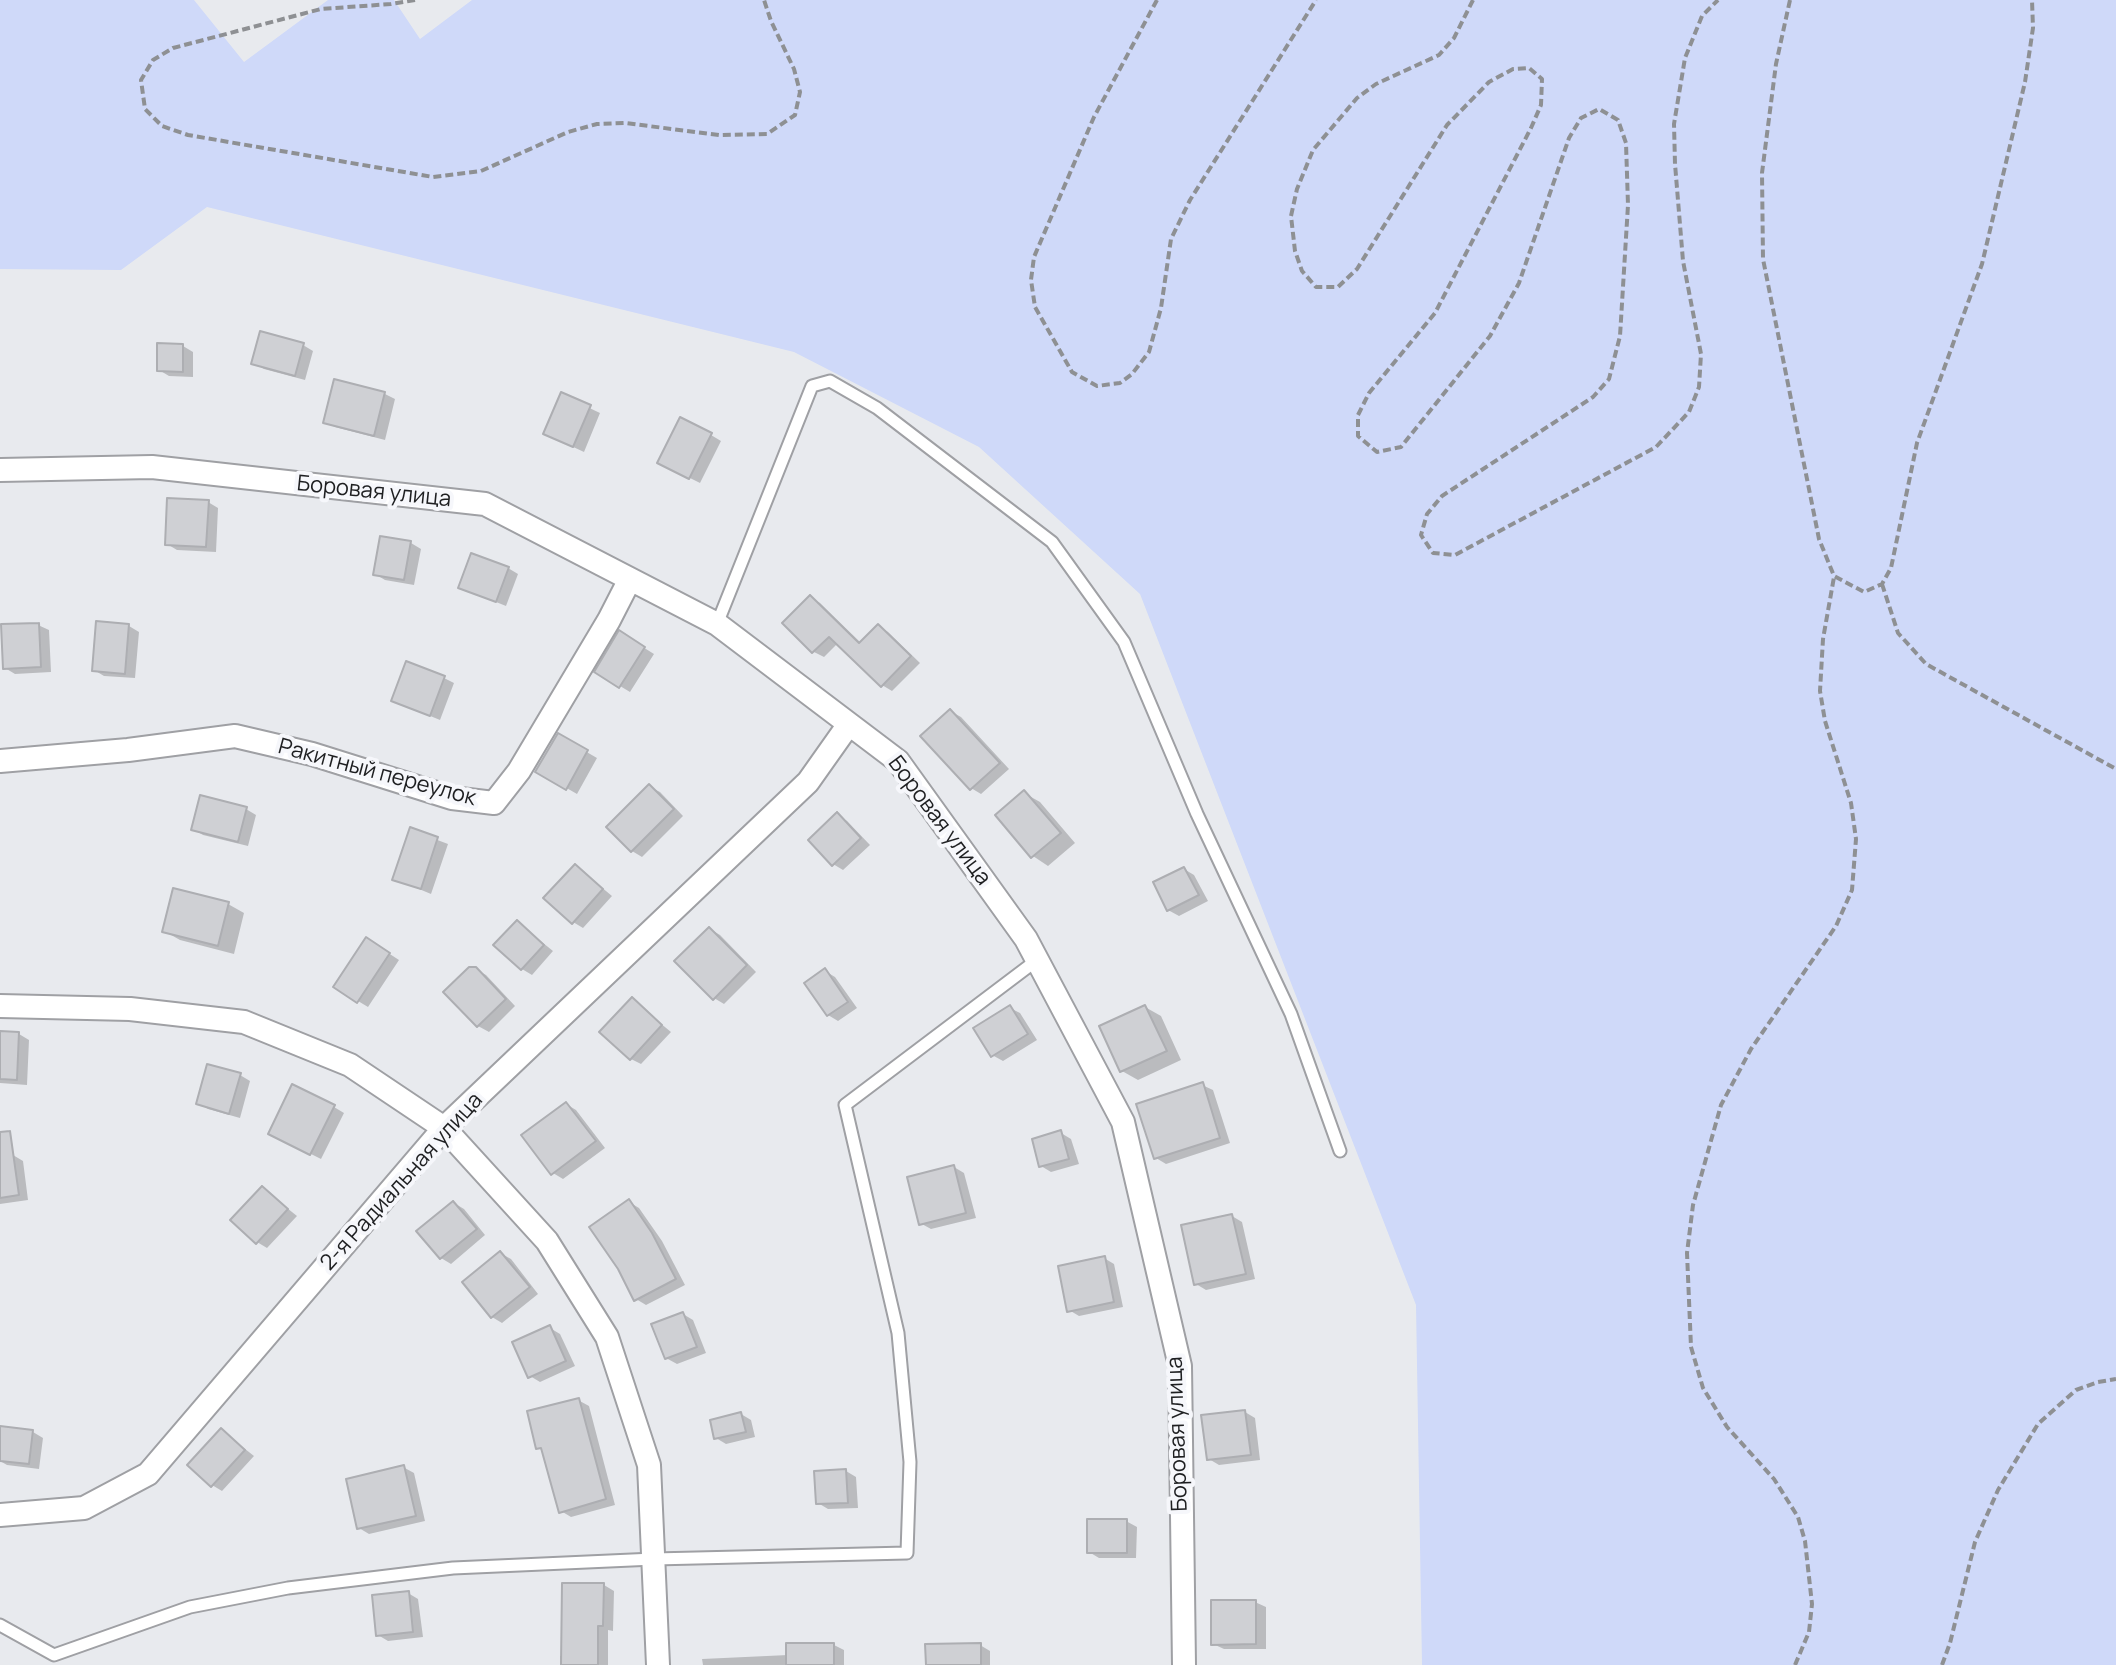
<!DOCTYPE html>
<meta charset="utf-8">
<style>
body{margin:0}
canvas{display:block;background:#e8eaee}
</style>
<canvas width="2116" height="1665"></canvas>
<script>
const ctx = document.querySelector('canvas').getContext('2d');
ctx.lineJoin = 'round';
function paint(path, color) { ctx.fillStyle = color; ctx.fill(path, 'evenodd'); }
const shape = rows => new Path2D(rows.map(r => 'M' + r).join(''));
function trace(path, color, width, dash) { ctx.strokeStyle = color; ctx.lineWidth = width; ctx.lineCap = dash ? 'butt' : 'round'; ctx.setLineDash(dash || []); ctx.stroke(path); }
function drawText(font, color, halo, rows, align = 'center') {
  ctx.font = font + ' Manrope,sans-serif'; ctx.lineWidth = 8; ctx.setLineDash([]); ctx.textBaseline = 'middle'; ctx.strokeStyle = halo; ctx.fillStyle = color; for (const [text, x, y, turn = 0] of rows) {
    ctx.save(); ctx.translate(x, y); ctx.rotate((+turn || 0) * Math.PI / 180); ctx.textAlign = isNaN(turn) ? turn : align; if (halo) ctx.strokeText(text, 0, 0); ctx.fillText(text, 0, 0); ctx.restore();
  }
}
const green = shape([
 [0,0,194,0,244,62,328,0,394,0,420,39,472,0,2116,0,2116,1665,1422,1665,1416,1305,1140,594,979,447,794,352,207,207,121,270,0,269]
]);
const shadow = shape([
 [303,345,313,351,305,380,264,369,254,363],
 [183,346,193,352,193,377,169,376,159,370],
 [336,381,385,394,395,399,385,440,335,427,325,422],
 [562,395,600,413,584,452,556,439],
 [711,435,721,441,700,483,670,468],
 [208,502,218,508,216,552,177,550,167,544],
 [411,543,421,549,414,585,385,580,375,574],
 [508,568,518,574,506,606,471,592],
 [810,597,820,603,861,643,878,626,888,632,920,663,892,691,882,685,838,643,824,657,814,652,785,623],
 [38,625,49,630,51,672,15,674,5,668],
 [129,626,139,632,135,678,104,676,94,670],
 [630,639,654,654,630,692,620,686],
 [444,678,454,683,440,720,394,701],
 [950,711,961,717,1009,769,981,794,971,788],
 [559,736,597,758,577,794,537,771],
 [650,787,660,792,683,816,642,857,632,851,609,827],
 [1024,793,1040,802,1075,843,1048,866,1033,856],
 [246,809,256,815,248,846,203,835,193,829],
 [837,815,847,821,870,845,843,870,833,864],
 [411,830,448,844,431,894,395,879],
 [576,866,612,896,583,928,573,922],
 [1184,869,1194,875,1208,901,1179,916,1168,910],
 [228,904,244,913,234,954,180,940,164,931],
 [517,922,553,951,532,975,522,969],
 [710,929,720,935,756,972,724,1004,714,998],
 [376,945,399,960,368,1007,358,1001],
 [475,969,486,975,515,1006,489,1032,478,1026,446,992],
 [825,971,835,977,857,1008,838,1021,828,1015],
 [632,1000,671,1032,641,1064,631,1059],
 [1145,1007,1161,1016,1181,1060,1138,1080,1122,1071],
 [1010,1008,1020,1013,1037,1040,1003,1061,992,1055],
 [0,1033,19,1034,29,1040,27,1085,0,1083],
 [240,1075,250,1081,240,1118,208,1109,198,1103],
 [1202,1085,1213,1090,1230,1143,1166,1164,1156,1158],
 [566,1104,576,1110,605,1148,563,1179,553,1173],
 [334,1107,344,1113,321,1159,281,1139],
 [1061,1133,1071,1139,1079,1164,1051,1172,1041,1166],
 [13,1155,23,1161,28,1200,0,1204,0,1157],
 [954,1167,964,1173,976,1218,931,1229,920,1223],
 [262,1188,297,1216,267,1248,257,1242],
 [629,1202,639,1208,662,1241,685,1285,646,1305,636,1299,620,1268],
 [454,1203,464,1209,485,1235,451,1264,441,1258],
 [1232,1216,1242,1222,1255,1279,1206,1290,1196,1284],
 [500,1253,511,1259,538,1294,502,1323,492,1317],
 [1104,1258,1114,1264,1123,1307,1079,1316,1069,1310],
 [683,1314,693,1320,706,1353,677,1364,666,1358],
 [550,1328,560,1334,575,1366,540,1382,530,1376],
 [578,1400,589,1406,615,1505,571,1517,561,1511,544,1451,538,1448],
 [1245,1412,1255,1418,1260,1460,1219,1465,1209,1459],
 [741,1414,751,1420,755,1437,726,1444,716,1438],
 [0,1428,33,1432,43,1438,39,1469,7,1465,0,1461],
 [221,1430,254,1456,222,1491,212,1485],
 [403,1467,414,1473,425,1521,369,1534,359,1528],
 [846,1471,856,1477,858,1508,828,1509,818,1503],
 [1126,1521,1137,1527,1136,1558,1099,1558,1089,1552],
 [604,1585,614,1591,613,1631,608,1630,608,1665,560,1665,560,1656,563,1656],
 [408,1593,418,1599,423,1637,388,1641,378,1635],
 [1255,1602,1266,1607,1266,1649,1224,1649,1213,1644],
 [834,1645,844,1650,844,1665,703,1665,702,1659,788,1655],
 [980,1645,990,1651,990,1665,928,1665]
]);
const building = shape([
 [260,331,304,343,295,376,251,364,260,331],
 [157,343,183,344,183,372,157,371,157,343],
 [334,379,385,392,374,436,323,423,334,379],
 [561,392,591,405,573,447,543,434,561,392],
 [680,417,712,433,689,479,657,463,680,417],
 [167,498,209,500,206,547,165,545,167,498],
 [380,536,411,541,404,580,373,575,380,536],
 [471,553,509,567,496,602,458,588,471,553],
 [810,595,859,643,878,624,911,656,881,687,829,637,812,653,782,623,810,595],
 [96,621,129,624,125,674,92,671,96,621],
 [39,623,41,667,3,669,1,624,39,623],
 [619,630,645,647,619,688,594,672,619,630],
 [406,661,445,676,430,716,391,701,406,661],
 [950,709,1000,763,970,790,920,736,950,709],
 [558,733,588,750,566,790,535,772,558,733],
 [649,784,674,809,631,852,606,827,649,784],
 [1024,790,1061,833,1031,858,995,815,1024,790],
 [200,795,247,807,238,842,191,830,200,795],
 [837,812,861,838,832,866,808,840,837,812],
 [410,827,438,837,421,889,392,880,410,827],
 [575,864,603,889,572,924,543,898,575,864],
 [1184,867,1199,895,1167,911,1153,882,1184,867],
 [173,888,229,902,218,946,162,932,173,888],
 [517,920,544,945,521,970,493,945,517,920],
 [709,927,747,965,713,1000,674,961,709,927],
 [366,937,390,953,357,1003,333,987,366,937],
 [469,967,476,967,506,999,477,1027,443,992,469,967],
 [825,968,848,1002,827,1016,804,983,825,968],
 [632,997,662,1025,630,1060,599,1032,632,997],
 [1010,1005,1028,1034,991,1057,973,1028,1010,1005],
 [1145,1005,1167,1051,1120,1072,1099,1026,1145,1005],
 [0,1031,19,1032,17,1080,0,1079,0,1031],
 [207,1064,241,1073,229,1114,196,1104,207,1064],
 [1203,1082,1220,1138,1154,1159,1136,1104,1203,1082],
 [292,1084,335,1105,310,1155,268,1134,292,1084],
 [566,1102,596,1141,551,1175,521,1135,566,1102],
 [1061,1130,1069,1159,1039,1167,1032,1139,1061,1130],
 [10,1131,19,1195,0,1198,0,1132,10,1131],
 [954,1165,966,1213,919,1225,907,1177,954,1165],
 [262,1186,288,1209,256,1244,230,1220,262,1186],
 [629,1199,652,1233,676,1279,634,1301,618,1269,589,1227,629,1199],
 [453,1201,477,1229,440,1259,416,1231,453,1201],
 [1232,1214,1246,1274,1194,1285,1181,1225,1232,1214],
 [500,1251,530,1287,491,1318,462,1282,500,1251],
 [1105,1256,1114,1302,1067,1312,1058,1266,1105,1256],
 [683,1312,697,1347,665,1359,651,1324,683,1312],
 [550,1325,566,1361,528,1378,512,1342,550,1325],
 [579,1398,606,1499,559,1513,541,1448,536,1449,527,1411,579,1398],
 [1245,1410,1251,1455,1207,1460,1201,1415,1245,1410],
 [741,1412,746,1432,714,1439,710,1420,741,1412],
 [0,1426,33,1430,29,1464,0,1461,0,1426],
 [221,1428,245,1450,211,1487,187,1465,221,1428],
 [404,1465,416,1516,357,1529,346,1479,404,1465],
 [846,1469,848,1503,816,1504,814,1471,846,1469],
 [1087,1519,1127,1519,1127,1553,1087,1553,1087,1519],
 [562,1583,604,1583,603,1626,598,1626,598,1665,561,1665,562,1583],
 [409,1591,413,1632,376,1636,372,1595,409,1591],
 [1211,1600,1256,1600,1256,1644,1211,1645,1211,1600],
 [786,1643,834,1643,834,1665,786,1665,786,1643],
 [981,1643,981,1665,926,1665,925,1644,981,1643]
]);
const path = shape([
 [415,0,391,4,321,9,173,48,153,60,141,80,145,109,162,126,188,135,433,177,481,171,568,132,597,124,625,123,719,135,767,134,795,115,800,92,794,69,771,21,764,0],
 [1157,0,1094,117,1034,257,1031,280,1035,307,1072,372,1097,386,1120,383,1132,374,1149,352,1161,308,1171,239,1190,200,1316,0],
 [1473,0,1454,38,1439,55,1376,84,1357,98,1313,150,1297,189,1291,216,1295,251,1302,271,1316,287,1338,287,1357,269,1447,125,1489,82,1513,69,1529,68,1542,79,1541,105,1531,128,1435,313,1369,393,1358,415,1358,436,1377,452,1401,447,1490,336,1519,283,1569,138,1581,118,1599,109,1618,120,1626,143,1628,205,1620,336,1609,379,1593,397,1442,496,1427,514,1421,535,1433,553,1455,555,1656,447,1689,412,1699,387,1701,354,1683,261,1675,164,1674,124,1685,58,1702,16,1718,0],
 [1790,0,1776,64,1762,173,1763,259,1819,539,1834,576,1864,592,1882,584,1891,568,1917,443,1982,264,2025,82,2033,28,2032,0],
 [1882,584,1898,633,1926,664,2116,769],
 [1795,1665,1809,1632,1812,1604,1805,1541,1798,1517,1774,1479,1727,1427,1703,1388,1691,1347,1687,1253,1693,1205,1721,1105,1751,1049,1836,926,1852,890,1856,839,1851,803,1825,721,1820,691,1823,639,1834,577],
 [1942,1665,1950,1643,1975,1542,1998,1490,2038,1424,2076,1390,2098,1382,2116,1379]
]);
const service = shape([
 [717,624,812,386,830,381,877,408,1052,542,1124,642,1197,814,1291,1014,1340,1151],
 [0,1625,54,1655,190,1607,288,1588,453,1568,654,1559,907,1553,910,1462,898,1333,845,1105,1037,960]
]);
const minor = shape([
 [0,470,152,467,485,504,717,624,898,761,1026,939,1123,1122,1180,1366,1184,1665],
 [0,761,128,750,235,736,312,754,452,798,494,803,519,771,609,620,630,579],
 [0,1006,130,1009,244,1022,350,1065,444,1128,547,1241,607,1337,649,1465,658,1665],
 [0,1515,84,1508,148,1474,444,1128,808,782,849,724]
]);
const streetNames = [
 ["Боровая улица",374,492,6],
 ["Ракитный переулок",377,773,15],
 ["Боровая улица",939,821,53],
 ["2-я Радиальная улица",402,1182,-48],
 ["Боровая улица",1178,1434,-92]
];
paint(green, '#cfd9f9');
paint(shadow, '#0003');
paint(building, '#cfd0d4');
trace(building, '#adaeb2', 2);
trace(service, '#9fa0a4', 15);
trace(minor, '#9fa0a4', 26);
trace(path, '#8e9093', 4, [8, 4]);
trace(service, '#fff', 11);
trace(minor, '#fff', 22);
drawText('22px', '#1e1f21', '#f6f7fb', streetNames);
</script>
